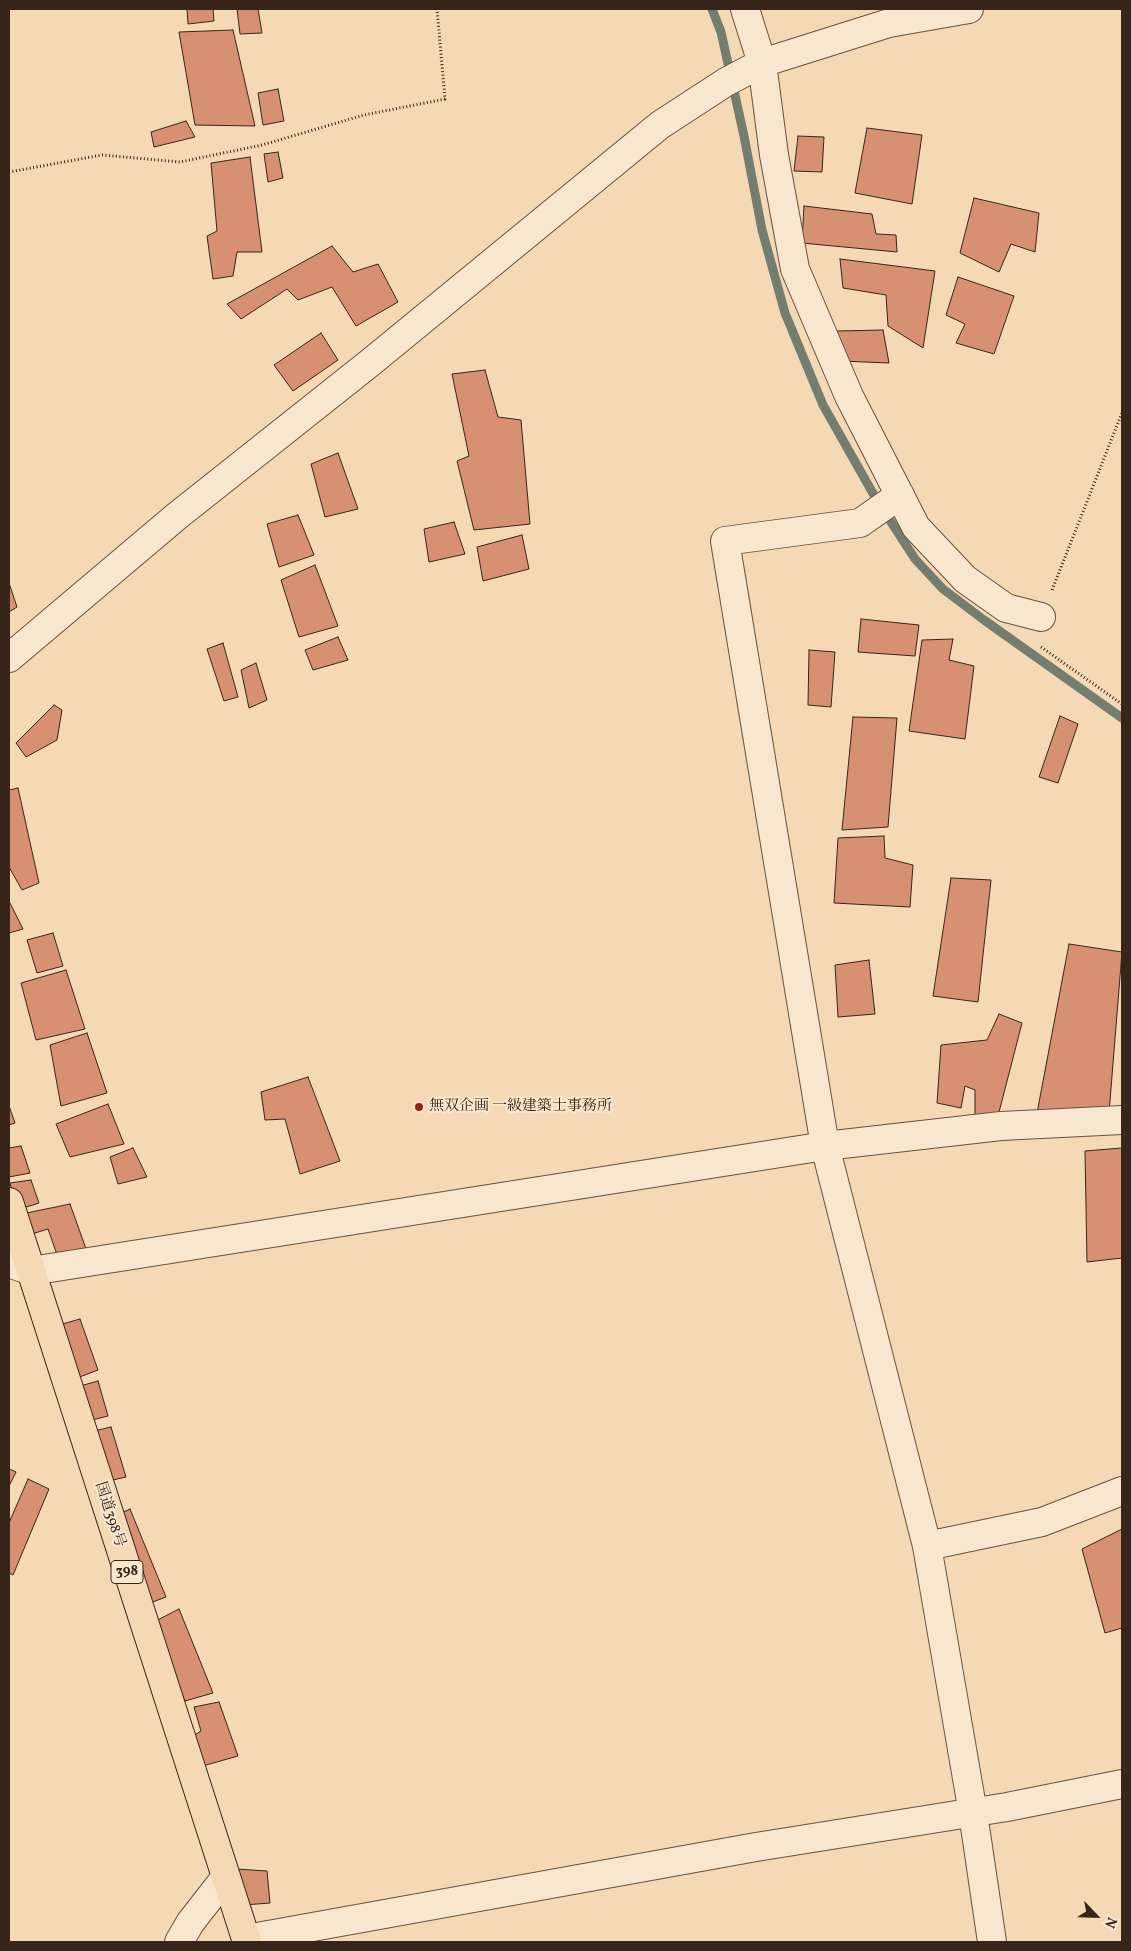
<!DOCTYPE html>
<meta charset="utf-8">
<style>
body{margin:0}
#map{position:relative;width:1131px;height:1951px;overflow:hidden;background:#f4d9b4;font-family:Vollkorn,serif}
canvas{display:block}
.frame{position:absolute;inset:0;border:10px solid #37251b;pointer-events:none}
.north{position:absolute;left:1071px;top:1891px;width:50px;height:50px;-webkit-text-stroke:4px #f8e6ce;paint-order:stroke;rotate:114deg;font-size:14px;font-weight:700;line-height:20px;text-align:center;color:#37251b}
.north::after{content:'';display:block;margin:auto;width:18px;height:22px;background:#37251b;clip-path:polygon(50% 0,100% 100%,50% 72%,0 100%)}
</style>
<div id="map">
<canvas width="1131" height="1951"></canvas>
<div class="frame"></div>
<div class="north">N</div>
</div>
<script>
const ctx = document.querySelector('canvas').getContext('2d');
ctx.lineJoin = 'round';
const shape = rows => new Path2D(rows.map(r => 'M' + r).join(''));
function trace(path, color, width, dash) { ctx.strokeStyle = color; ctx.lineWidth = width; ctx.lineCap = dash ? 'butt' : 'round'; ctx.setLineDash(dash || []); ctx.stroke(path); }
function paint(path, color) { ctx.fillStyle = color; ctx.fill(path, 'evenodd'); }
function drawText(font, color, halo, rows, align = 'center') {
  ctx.font = font + ' Vollkorn,"Noto Serif JP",serif'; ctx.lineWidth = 4; ctx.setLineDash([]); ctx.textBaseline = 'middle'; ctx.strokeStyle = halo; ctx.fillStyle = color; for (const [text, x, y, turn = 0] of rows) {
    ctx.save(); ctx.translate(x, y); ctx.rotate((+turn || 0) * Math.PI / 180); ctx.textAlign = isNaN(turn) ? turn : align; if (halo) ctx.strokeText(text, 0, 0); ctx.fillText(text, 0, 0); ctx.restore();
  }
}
const stream = shape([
 [712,9,721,32,744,136,762,230,785,313,823,405,875,497,915,559,943,589,984,620,1122,718]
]);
const building = shape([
 [187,9,213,9,214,21,188,24,187,9],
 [237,9,258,9,262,33,240,34,237,9],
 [233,30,255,126,195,125,179,32,233,30],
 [278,89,284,121,263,125,258,93,278,89],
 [186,121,195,137,154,147,151,132,186,121],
 [867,128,922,135,912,204,855,193,867,128],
 [798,136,824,137,822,172,794,171,798,136],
 [278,152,283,178,268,182,264,154,278,152],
 [250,157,262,252,237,252,233,276,213,279,207,236,217,231,211,163,250,157],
 [974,198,1039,213,1035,252,1011,244,999,272,960,253,974,198],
 [804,206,872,214,876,234,896,235,897,252,802,243,804,206],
 [332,246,353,272,378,264,398,302,356,326,332,287,298,300,287,289,241,319,227,304,332,246],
 [840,259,935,271,923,348,888,326,886,295,843,288,840,259],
 [958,277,1014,296,994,354,956,343,965,324,946,315,958,277],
 [883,330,889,363,841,361,837,331,883,330],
 [321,333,338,360,293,391,274,365,321,333],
 [485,370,498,417,521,420,530,524,474,530,457,461,469,456,452,374,485,370],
 [338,453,358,509,325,517,311,464,338,453],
 [298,515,314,555,279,567,267,524,298,515],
 [454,522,465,554,429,562,424,529,454,522],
 [522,535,529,569,483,581,477,547,522,535],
 [315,565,338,626,299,637,281,580,315,565],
 [9,583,17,607,9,612,9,583],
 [861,619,919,625,915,656,858,652,861,619],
 [338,637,348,660,313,670,305,650,338,637],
 [953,639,949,660,974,666,965,739,909,731,922,640,953,639],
 [223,643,238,697,224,701,207,649,223,643],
 [809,650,835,652,831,707,808,705,809,650],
 [256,663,267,700,249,708,241,670,256,663],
 [54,705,62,710,57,740,26,757,16,743,54,705],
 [1060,716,1078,724,1058,783,1039,777,1060,716],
 [853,717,897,718,888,827,842,830,853,717],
 [18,788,39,883,22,890,9,867,9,790,18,788],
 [884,836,885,858,913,865,910,907,834,903,838,838,884,836],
 [951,878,991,880,978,1002,933,996,951,878],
 [9,901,23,929,9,933,9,901],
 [53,933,63,966,37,973,27,940,53,933],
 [1069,944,1122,952,1109,1113,1037,1113,1069,944],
 [869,960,875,1014,838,1017,835,965,869,960],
 [66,970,85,1029,36,1040,21,983,66,970],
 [999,1014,1022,1023,998,1116,975,1119,975,1090,965,1086,961,1108,937,1103,941,1045,987,1040,999,1014],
 [87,1033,107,1093,61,1106,50,1045,87,1033],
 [308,1077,340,1161,300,1174,285,1119,265,1120,261,1092,308,1077],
 [108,1104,124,1144,70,1157,56,1124,108,1104],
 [9,1106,15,1123,9,1125,9,1106],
 [21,1146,30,1173,9,1177,9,1148,21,1146],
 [133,1148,147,1177,118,1184,110,1157,133,1148],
 [1122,1148,1122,1258,1087,1262,1085,1151,1122,1148],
 [31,1180,39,1203,17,1210,10,1183,31,1180],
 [70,1204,89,1257,60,1263,48,1229,22,1237,17,1215,70,1204],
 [80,1319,98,1370,69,1381,52,1327,80,1319],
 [98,1381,108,1416,84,1422,73,1388,98,1381],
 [111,1427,126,1477,100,1483,86,1433,111,1427],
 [9,1469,16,1472,9,1486,9,1469],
 [28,1479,49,1489,13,1575,9,1573,9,1523,28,1479],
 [130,1509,166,1597,142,1606,111,1518,130,1509],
 [1122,1529,1122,1628,1105,1633,1082,1549,1122,1529],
 [179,1609,213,1693,185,1701,150,1624,179,1609],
 [219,1702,238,1756,199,1767,188,1739,201,1731,194,1707,219,1702],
 [236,1869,267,1871,270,1903,244,1905,236,1869]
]);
const path = shape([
 [9,172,102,155,180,162,262,145,364,115,445,99,437,9],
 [1052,590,1122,413],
 [1041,647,1122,704]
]);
const minor = shape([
 [745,9,762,63,774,155,795,269,849,396,916,527,965,579,1006,608,1041,617],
 [900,495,860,523,725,541,825,1146,927,1546,973,1813,992,1942],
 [9,658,177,516,371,362,660,125,726,82,762,63,889,23,969,9],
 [9,1263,31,1271,825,1146,1001,1126,1122,1120],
 [927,1546,1042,1522,1122,1491],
 [246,1939,756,1847,1007,1807,1122,1784],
 [179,1942,190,1923,225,1878]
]);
const highway = shape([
 [9,1202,247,1942]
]);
const markers = [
 [419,1107,5,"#8f2418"]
];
const shields = [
 [127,1572,32]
];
const shieldNames = [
 ["398",127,1572]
];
const poiNames = [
 ["無双企画 一級建築士事務所",429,1107]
];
const streetNames = [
 ["国道398号",109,1515,72]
];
trace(stream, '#747e70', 9);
paint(building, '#d79072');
trace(building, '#37251b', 1);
trace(minor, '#665241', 30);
trace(highway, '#37251b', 30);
trace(path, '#37251b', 3, [1, 2.5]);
trace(minor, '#f8e6ce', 28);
trace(highway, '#f4d9b4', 28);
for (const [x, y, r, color] of markers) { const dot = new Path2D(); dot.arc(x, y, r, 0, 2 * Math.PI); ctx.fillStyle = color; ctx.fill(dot); trace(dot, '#f8e6ce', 2); }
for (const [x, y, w] of shields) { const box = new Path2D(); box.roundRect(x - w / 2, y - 11.5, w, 23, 4); ctx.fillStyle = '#f8e6ce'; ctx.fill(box); trace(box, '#37251b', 1); }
drawText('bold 14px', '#37251b', null, shieldNames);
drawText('15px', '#37251b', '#f8e6ce', poiNames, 'left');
drawText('15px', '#37251b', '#f8e6ce', streetNames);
</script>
